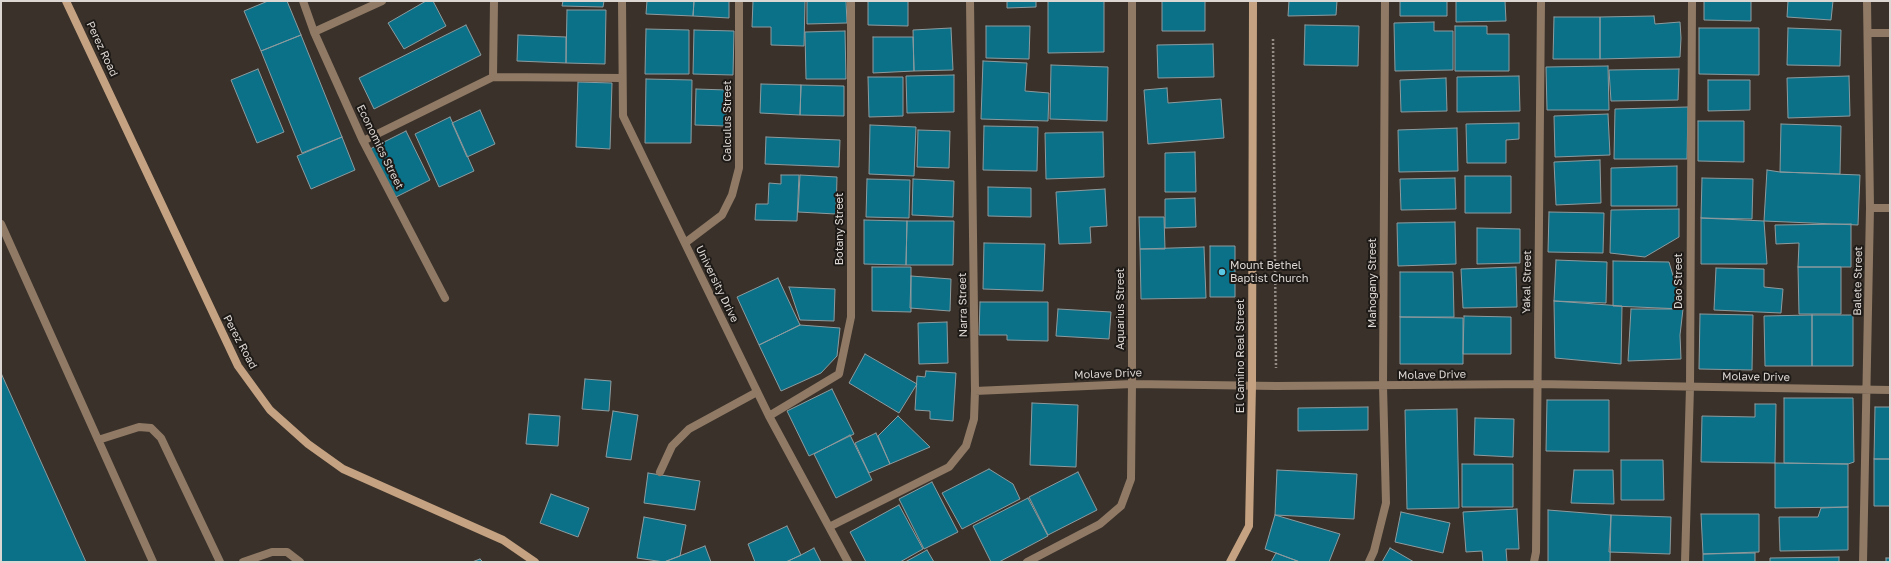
<!DOCTYPE html>
<style>
body{margin:0}
#map{position:relative;width:1891px;height:563px;overflow:hidden;background:#3a322a;font-family:"Golos Text",sans-serif}
canvas{display:block}
.frame{position:absolute;inset:0;border:2px solid #ddd7d3;pointer-events:none}
</style>
<div id="map">
<canvas width="1891" height="563"></canvas>
<div class="frame"></div>
</div>
<script>
const ctx = document.querySelector('canvas').getContext('2d');
ctx.lineJoin = 'round';
function paint(path, color) { ctx.fillStyle = color; ctx.fill(path, 'evenodd'); }
const shape = rows => new Path2D(rows.map(r => 'M' + r).join(''));
function trace(path, color, width, dash) { ctx.strokeStyle = color; ctx.lineWidth = width; ctx.lineCap = dash ? 'butt' : 'round'; ctx.setLineDash(dash || []); ctx.stroke(path); }
function drawText(font, color, halo, rows, align = 'center') {
  ctx.font = font + ' "Golos Text",sans-serif'; ctx.lineWidth = 4; ctx.setLineDash([]); ctx.textBaseline = 'middle'; ctx.strokeStyle = halo; ctx.fillStyle = color; for (const [text, x, y, turn = 0] of rows) {
    ctx.save(); ctx.translate(x, y); ctx.rotate((+turn || 0) * Math.PI / 180); ctx.textAlign = isNaN(turn) ? turn : align; if (halo) ctx.strokeText(text, 0, 0); ctx.fillText(text, 0, 0); ctx.restore();
  }
}
const building = shape([
 [268,1,287,1,301,35,261,51,244,11,268,1],
 [426,1,433,1,446,26,404,49,388,23,426,1],
 [563,1,604,1,603,7,562,6,563,1],
 [647,1,694,1,693,16,646,14,647,1],
 [694,1,729,1,729,18,693,16,694,1],
 [753,1,805,1,804,46,771,45,771,27,752,27,753,1],
 [807,1,846,1,847,23,807,24,807,1],
 [868,1,908,1,908,26,868,25,868,1],
 [1007,1,1036,1,1036,7,1007,8,1007,1],
 [1048,1,1104,1,1104,52,1048,53,1048,1],
 [1162,1,1205,1,1205,31,1162,31,1162,1],
 [1289,1,1337,1,1336,15,1288,16,1289,1],
 [1400,1,1447,1,1447,16,1400,16,1400,1],
 [1456,1,1505,1,1506,21,1456,22,1456,1],
 [1704,1,1751,1,1751,21,1704,20,1704,1],
 [1788,1,1833,1,1831,20,1787,17,1788,1],
 [567,10,606,10,605,64,566,63,567,10],
 [1654,16,1655,24,1680,22,1681,38,1680,57,1600,59,1600,17,1654,16],
 [1554,17,1600,17,1600,59,1553,59,1554,17],
 [1434,22,1434,31,1453,31,1453,70,1395,71,1394,23,1434,22],
 [466,25,481,55,374,109,359,78,466,25],
 [1305,25,1359,26,1358,66,1304,65,1305,25],
 [986,26,1030,26,1029,59,986,58,986,26],
 [1455,26,1487,26,1487,34,1509,34,1509,71,1455,71,1455,26],
 [951,28,953,70,914,71,913,30,951,28],
 [1699,28,1759,28,1759,75,1699,74,1699,28],
 [1788,28,1841,30,1840,66,1787,65,1788,28],
 [646,29,689,30,689,74,645,74,646,29],
 [694,30,734,31,733,75,693,74,694,30],
 [845,31,846,79,806,79,805,32,845,31],
 [301,35,342,137,302,153,261,51,301,35],
 [518,35,566,37,566,63,517,61,518,35],
 [873,37,913,37,914,71,873,73,873,37],
 [1213,44,1214,77,1158,78,1157,45,1213,44],
 [983,61,1027,63,1025,91,1049,93,1048,121,981,119,983,61],
 [1051,65,1108,67,1107,121,1050,119,1051,65],
 [1608,66,1609,110,1547,110,1546,67,1608,66],
 [258,69,284,132,257,143,231,80,258,69],
 [1679,69,1678,100,1611,101,1609,70,1679,69],
 [954,75,954,112,907,113,906,76,954,75],
 [1519,76,1520,111,1457,112,1457,77,1519,76],
 [1849,76,1850,116,1788,118,1787,78,1849,76],
 [868,77,903,77,903,116,869,117,868,77],
 [1446,78,1447,111,1401,112,1400,80,1446,78],
 [646,79,692,80,691,143,645,143,646,79],
 [1708,80,1750,80,1750,110,1708,111,1708,80],
 [578,82,612,83,610,149,576,147,578,82],
 [761,84,801,85,800,115,760,113,761,84],
 [801,85,844,86,844,116,800,115,801,85],
 [1167,88,1168,103,1221,99,1224,138,1148,144,1144,90,1167,88],
 [696,89,727,90,726,126,695,125,696,89],
 [1688,107,1687,159,1614,159,1615,109,1688,107],
 [480,110,495,144,467,157,452,123,480,110],
 [1608,114,1610,155,1555,157,1554,116,1608,114],
 [450,117,474,171,439,187,415,134,450,117],
 [1698,121,1744,121,1744,162,1698,161,1698,121],
 [1519,123,1519,139,1506,140,1506,163,1467,163,1466,124,1519,123],
 [1781,124,1841,126,1840,174,1780,172,1781,124],
 [870,125,916,127,914,176,869,174,870,125],
 [984,126,1038,127,1037,171,983,170,984,126],
 [1457,128,1458,171,1399,172,1398,130,1457,128],
 [918,130,950,131,949,168,917,167,918,130],
 [406,131,430,180,394,198,370,149,406,131],
 [1103,132,1104,177,1046,179,1045,133,1103,132],
 [342,137,355,170,311,189,297,156,342,137],
 [766,137,840,140,839,167,765,164,766,137],
 [1195,152,1196,192,1165,192,1165,153,1195,152],
 [1600,160,1601,203,1556,205,1554,162,1600,160],
 [1677,166,1677,206,1611,206,1611,168,1677,166],
 [1767,170,1780,172,1860,175,1858,225,1764,221,1767,170],
 [781,175,799,175,797,221,755,220,756,204,768,204,769,183,781,184,781,175],
 [800,175,837,177,836,214,798,212,800,175],
 [1465,176,1511,176,1511,213,1465,213,1465,176],
 [1455,178,1456,209,1401,210,1400,179,1455,178],
 [1702,178,1753,179,1752,219,1701,218,1702,178],
 [867,179,910,180,909,218,866,217,867,179],
 [913,179,954,181,953,217,912,215,913,179],
 [988,187,1031,188,1031,217,988,216,988,187],
 [1105,189,1107,226,1090,227,1091,243,1059,244,1056,192,1105,189],
 [1195,198,1196,227,1165,228,1165,199,1195,198],
 [1679,209,1679,237,1645,257,1610,253,1611,210,1679,209],
 [1549,212,1604,213,1603,253,1548,252,1549,212],
 [1139,217,1164,217,1165,249,1140,249,1139,217],
 [1701,218,1764,221,1767,264,1701,264,1701,218],
 [864,220,907,221,906,265,864,264,864,220],
 [907,221,954,221,953,265,906,265,907,221],
 [1455,222,1456,264,1398,266,1397,223,1455,222],
 [1851,224,1851,267,1798,267,1799,243,1776,244,1775,225,1851,224],
 [1477,228,1520,229,1520,263,1477,264,1477,228],
 [984,243,1045,244,1043,291,983,289,984,243],
 [1210,246,1235,246,1235,297,1210,297,1210,246],
 [1204,247,1206,298,1141,299,1140,249,1204,247],
 [1556,260,1607,262,1606,303,1554,301,1556,260],
 [1613,261,1669,262,1683,309,1613,306,1613,261],
 [872,267,911,267,911,312,872,311,872,267],
 [1516,267,1517,307,1463,308,1461,269,1516,267],
 [1798,267,1841,267,1841,314,1799,314,1798,267],
 [1716,268,1764,269,1764,287,1783,289,1781,313,1714,310,1716,268],
 [1400,272,1453,272,1454,317,1400,317,1400,272],
 [911,276,951,279,950,311,910,308,911,276],
 [778,278,800,325,759,345,737,297,778,278],
 [789,287,835,289,834,321,800,320,789,287],
 [1554,301,1622,306,1621,364,1555,358,1554,301],
 [980,302,1048,302,1048,341,1007,340,1007,335,979,335,980,302],
 [1058,309,1111,312,1109,339,1056,336,1058,309],
 [1631,309,1683,309,1680,335,1681,359,1628,361,1631,309],
 [1700,314,1753,315,1752,370,1699,369,1700,314],
 [1812,315,1812,366,1765,366,1764,316,1812,315],
 [1812,315,1853,315,1853,366,1812,366,1812,315],
 [1464,316,1511,317,1511,354,1463,354,1464,316],
 [1400,317,1463,318,1463,364,1400,364,1400,317],
 [947,322,948,363,919,364,918,323,947,322],
 [800,325,840,328,837,356,821,373,781,391,759,345,800,325],
 [865,354,917,384,899,413,849,383,865,354],
 [926,371,956,373,953,421,930,419,930,411,915,410,917,376,925,377,926,371],
 [1,373,86,562,1,562,1,373],
 [585,379,611,381,609,411,582,409,585,379],
 [832,389,854,434,809,456,787,411,832,389],
 [1784,398,1853,398,1854,462,1848,464,1784,463,1784,398],
 [1547,400,1609,400,1609,452,1546,451,1547,400],
 [1032,403,1078,405,1076,467,1030,465,1032,403],
 [1755,404,1776,404,1775,463,1701,462,1702,416,1755,417,1755,404],
 [1368,407,1368,430,1298,431,1298,408,1368,407],
 [1875,407,1890,407,1890,459,1874,459,1875,407],
 [1457,409,1459,508,1407,509,1405,410,1457,409],
 [613,411,638,415,631,460,606,457,613,411],
 [529,414,560,416,558,446,526,444,529,414],
 [898,416,930,447,890,464,878,436,898,416],
 [1475,418,1514,419,1513,457,1474,455,1475,418],
 [876,433,890,464,869,473,855,443,876,433],
 [850,435,872,480,836,498,814,454,850,435],
 [1874,459,1890,459,1890,506,1874,506,1874,459],
 [1621,460,1663,460,1664,500,1621,500,1621,460],
 [1775,463,1848,464,1848,507,1775,508,1775,463],
 [1462,464,1513,464,1513,507,1462,507,1462,464],
 [989,469,1013,484,1020,499,962,529,942,493,989,469],
 [1277,470,1357,474,1354,519,1275,515,1277,470],
 [1574,470,1613,470,1614,504,1571,503,1574,470],
 [1078,472,1097,510,1048,535,1029,497,1078,472],
 [648,473,700,481,695,510,644,503,648,473],
 [932,482,958,532,924,549,899,499,932,482],
 [551,494,589,508,578,537,540,523,551,494],
 [1028,498,1048,536,999,562,991,562,973,526,1028,498],
 [899,505,923,549,900,562,866,562,850,532,899,505],
 [1848,507,1848,550,1780,551,1779,517,1818,517,1821,508,1848,507],
 [1517,509,1519,549,1506,549,1507,562,1483,562,1482,551,1466,552,1463,512,1517,509],
 [1548,510,1611,515,1610,562,1548,562,1548,510],
 [1401,512,1450,523,1443,553,1395,542,1401,512],
 [1701,514,1759,514,1759,552,1703,554,1701,514],
 [1275,515,1340,534,1329,562,1300,562,1265,549,1275,515],
 [1611,515,1671,517,1670,554,1609,552,1611,515],
 [644,517,686,525,680,556,664,562,637,558,644,517],
 [787,526,801,555,786,562,755,562,748,544,787,526],
 [705,546,711,562,664,562,705,546],
 [814,548,821,562,786,562,801,555,814,548],
 [1390,548,1414,562,1382,562,1390,548],
 [927,550,934,562,905,562,927,550],
 [1276,553,1300,562,1271,562,1276,553],
 [1755,553,1755,562,1703,562,1703,554,1755,553],
 [1839,557,1839,562,1770,562,1770,558,1839,557],
 [1886,558,1890,558,1890,562,1886,562,1886,558],
 [480,559,483,562,472,562,480,559]
]);
const path = shape([
 [1273,39,1276,368]
]);
const lane = shape([
 [1,224,153,562],
 [98,440,139,427,151,428,161,438,220,562],
 [243,562,272,552,287,552,300,562]
]);
const street = shape([
 [303,1,314,32,363,141,445,298],
 [622,1,623,116,769,416,848,562],
 [314,32,382,1],
 [1868,33,1890,33],
 [493,77,494,1],
 [363,141,493,77,622,78],
 [1870,208,1890,208],
 [685,243,722,215,732,195,739,168,739,1],
 [975,391,1132,384,1276,386,1537,384,1890,390],
 [769,416,839,374,851,317,851,1],
 [660,472,672,446,689,429,757,392],
 [829,527,949,467,966,446,974,419,975,391,970,1],
 [1027,562,1100,524,1121,506,1131,479,1132,384,1132,1],
 [1369,562,1374,551,1386,503,1383,386,1385,1],
 [1534,562,1536,552,1541,1],
 [1685,562,1690,387,1692,1],
 [1863,562,1870,208,1867,1]
]);
const secondary = shape([
 [66,1,238,366,270,410,308,444,343,469,503,540,535,562],
 [1230,562,1249,526,1252,386,1253,1]
]);
const markers = [
 [1222,272,4,"#5ac8e5"]
];
const streetNames = [
 ["Perez Road",102,49,65],
 ["Calculus Street",728,121,-90],
 ["Economics Street",380,147,64],
 ["Botany Street",840,229,-90],
 ["Dao Street",1679,281,-90],
 ["Balete Street",1858,281,-89],
 ["Yakal Street",1527,282,-89],
 ["Mahogany Street",1373,283,-90],
 ["University Drive",717,284,64],
 ["Narra Street",963,305,-91],
 ["Aquarius Street",1121,309,-90],
 ["Perez Road",240,342,62],
 ["El Camino Real Street",1241,356,-90],
 ["Molave Drive",1108,374,-2],
 ["Molave Drive",1432,375,-1],
 ["Molave Drive",1756,377,1]
];
const poiNames = [
 ["Mount Bethel",1230,266],
 ["Baptist Church",1230,279]
];
paint(building, '#0b7188');
trace(building, '#8d9b9f', 1);
trace(path, '#938c87', 2.5, [2, 2]);
trace(lane, '#907a66', 8);
trace(street, '#907a66', 8);
trace(secondary, '#c5a282', 8);
for (const [x, y, r, color] of markers) { const dot = new Path2D(); dot.arc(x, y, r, 0, 2 * Math.PI); ctx.fillStyle = color; ctx.fill(dot); trace(dot, '#1e1a17', 1.5); }
drawText('11px', '#ddd7d3', '#1e1a17', streetNames);
drawText('11px', '#ddd7d3', '#1e1a17', poiNames, 'left');
</script>
